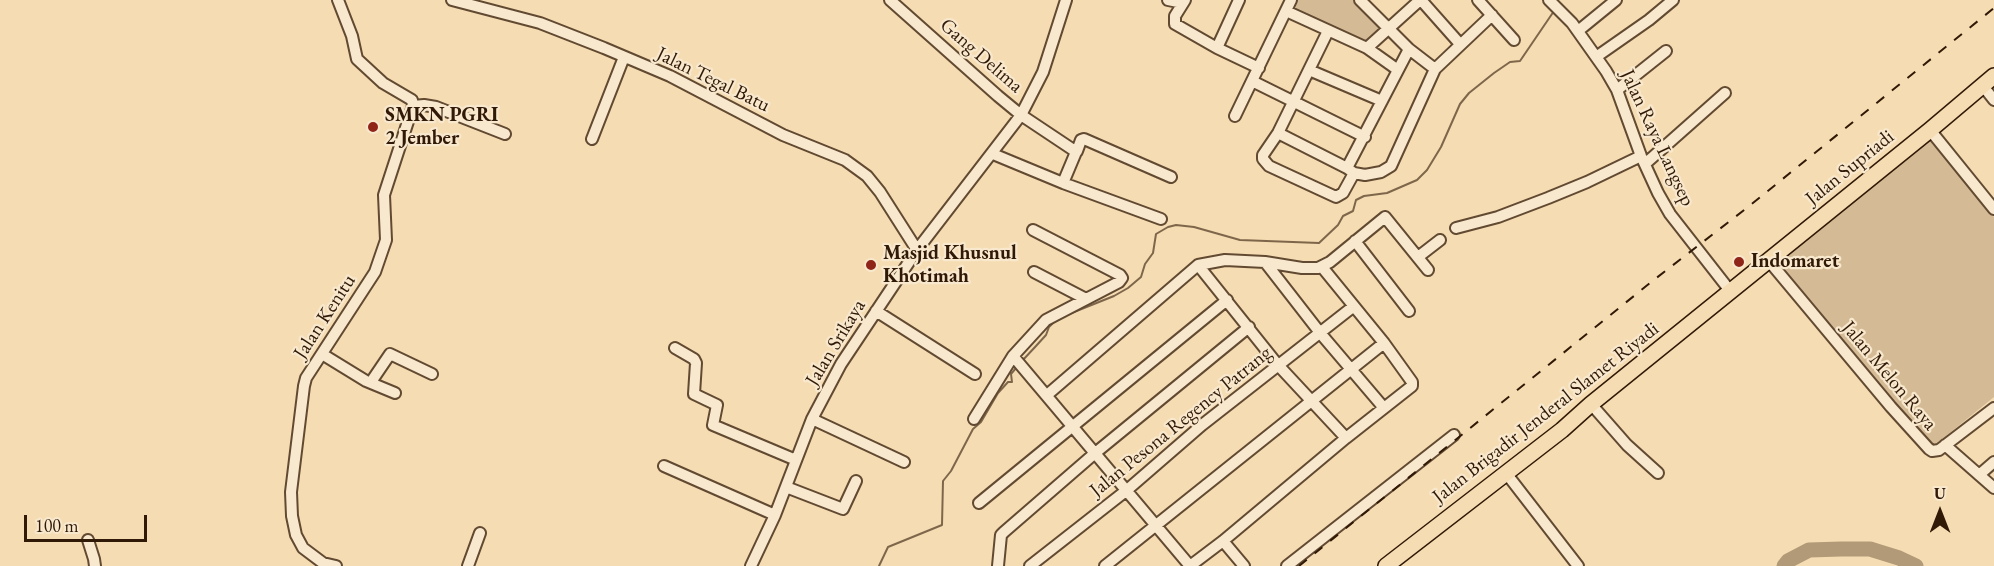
<!DOCTYPE html>
<style>
body{margin:0}
#map{position:relative;width:1994px;height:566px;overflow:hidden;background:#f5dcb2;font-family:"EB Garamond",serif}
canvas{display:block}
.north{position:absolute;left:1910px;top:482px;width:60px;height:60px;-webkit-text-stroke:4px #f8e8cd;paint-order:stroke;rotate:0deg;font-size:16px;font-weight:700;line-height:24px;text-align:center;color:#311907}
.north::after{content:'';display:block;margin:auto;width:21px;height:27px;background:#311907;clip-path:polygon(50% 0,100% 100%,50% 72%,0 100%)}
.scale{position:absolute;left:24px;top:515px;width:123px;height:27px;box-sizing:border-box;border:3px solid #311907;border-top:0;padding-left:8px;font-size:18px;line-height:21px;white-space:nowrap;color:#311907;-webkit-text-stroke:4px #f8e8cd;paint-order:stroke}
</style>
<div id="map">
<canvas width="1994" height="566"></canvas>
<div class="north">U</div>
<div class="scale">100 m</div>
</div>
<script>
const ctx = document.querySelector('canvas').getContext('2d');
ctx.lineJoin = 'round';
function paint(path, color) { ctx.fillStyle = color; ctx.fill(path, 'evenodd'); }
const shape = rows => new Path2D(rows.map(r => 'M' + r).join(''));
function trace(path, color, width, dash) { ctx.strokeStyle = color; ctx.lineWidth = width; ctx.lineCap = dash ? 'butt' : 'round'; ctx.setLineDash(dash || []); ctx.stroke(path); }
function drawText(font, color, halo, rows, align = 'center') {
  ctx.font = font + ' "EB Garamond",serif'; ctx.lineWidth = 4.5; ctx.setLineDash([]); ctx.textBaseline = 'middle'; ctx.strokeStyle = halo; ctx.fillStyle = color; for (const [text, x, y, turn = 0] of rows) {
    ctx.save(); ctx.translate(x, y); ctx.rotate((+turn || 0) * Math.PI / 180); ctx.textAlign = isNaN(turn) ? turn : align; if (halo) ctx.strokeText(text, 0, 0); ctx.fillText(text, 0, 0); ctx.restore();
  }
}
const green = shape([
 [1292,0,1359,0,1389,28,1366,48,1287,11],
 [1930,139,1994,217,1994,397,1930,449,1777,263]
]);
const stream = shape([
 [1064,316,1114,296,1128,288,1141,277,1145,264,1153,253,1156,234,1168,227,1176,225,1194,227,1240,240,1319,243,1338,225,1343,216,1353,211,1356,200,1364,196,1387,193,1417,180,1427,170,1441,147,1460,104,1469,93,1494,73,1510,62,1520,61,1554,11],
 [1022,361,1036,346,1046,335,1049,327,1056,320],
 [879,566,888,547,942,525,943,481,951,471,973,429,981,422,998,393,1008,382,1012,382,1011,374,1016,368]
]);
const river = shape([
 [1784,566,1788,561,1809,550,1841,549,1870,549,1899,558,1916,566]
]);
const street = shape([
 [338,0,352,36,357,59,383,83,412,100,413,106],
 [452,0,540,23,604,48,670,76,783,135,845,160,867,176,880,192,917,250],
 [890,0,998,96,1021,115,1075,151,1077,151,1081,140,1084,139,1171,177],
 [1168,0,1183,3],
 [1185,0,1175,16,1175,24,1217,48,1259,68],
 [1360,0,1409,49,1435,69],
 [1421,0,1460,44],
 [1478,0,1514,40],
 [1549,0,1572,23,1606,71,1617,90,1641,156,1658,193,1670,214,1731,292],
 [1286,11,1367,48,1420,0],
 [1328,31,1278,133,1263,155,1263,159,1269,166,1336,197,1343,193,1354,173],
 [1578,31,1616,0],
 [1217,48,1239,0],
 [1367,48,1398,70],
 [1596,57,1649,20,1673,0],
 [1309,70,1382,101],
 [1252,81,1365,137],
 [1983,86,1994,100],
 [1617,90,1666,51],
 [413,106,424,105,436,107,505,134],
 [1235,116,1291,0],
 [1930,130,1994,209],
 [1278,133,1347,168,1409,49],
 [592,139,624,57],
 [993,154,1063,183,1161,219],
 [1646,163,1725,93],
 [1347,168,1354,173,1365,175,1381,172,1391,166,1435,69,1492,15],
 [1063,183,1076,152],
 [1456,228,1498,217,1548,198,1587,182,1641,156],
 [1355,241,1409,311],
 [1418,257,1440,240],
 [1769,261,1891,407,1929,449,1932,451,1939,450,1994,408],
 [1265,262,1321,334,1384,408],
 [1198,265,1225,260,1265,262,1302,268,1318,268,1330,262,1385,217,1428,270],
 [1034,272,1086,299],
 [876,311,975,374],
 [675,348,694,359,696,363,694,394,717,405,713,425,796,460],
 [322,354,366,381,395,393],
 [1013,356,1190,566],
 [371,382,390,354,432,374],
 [1047,395,1198,265,1278,365,1346,438],
 [1591,404,1627,445,1658,473],
 [812,419,904,462],
 [974,419,1013,356,1046,320,1119,282,1122,278,1120,275,1033,230],
 [1945,445,1994,488],
 [664,466,775,515],
 [1506,473,1578,566],
 [1979,475,1994,462],
 [786,487,843,509,856,481],
 [979,503,1227,300],
 [88,540,94,559,95,566],
 [1223,541,1244,566],
 [336,566,323,563,303,548,296,535,292,516,291,492,304,386,306,378,375,272,386,240,384,195,413,106],
 [468,566,480,533],
 [751,566,775,515,812,419,841,364,917,250,1021,115,1043,72,1066,0],
 [998,566,1001,535,1004,532,1094,454,1249,327],
 [1030,566,1127,490,1202,425,1354,306],
 [1105,566,1384,343],
 [1190,566,1223,541,1346,438,1412,386,1412,382,1384,343,1322,267],
 [1287,566,1454,435]
]);
const primary = shape([
 [1386,566,1562,430,1591,404,1930,130,1994,76]
]);
const rail = shape([
 [1299,566,1655,279,1748,207,1994,8]
]);
const markers = [
 [373,127,6,"#8f2418"],
 [1739,262,6,"#8f2418"],
 [871,265,6,"#8f2418"]
];
const streetNames = [
 ["Gang Delima",981,56,41],
 ["Jalan Tegal Batu",713,80,26],
 ["Jalan Raya Langsep",1657,138,65],
 ["Jalan Supriadi",1850,168,-39],
 ["Jalan Kenitu",325,317,-57],
 ["Jalan Srikaya",836,343,-59],
 ["Jalan Melon Raya",1889,376,50],
 ["Jalan Brigadir Jenderal Slamet Riyadi",1546,413,-38],
 ["Jalan Pesona Regency Patrang",1181,422,-39]
];
const poiNames = [
 ["SMKN PGRI",385,116],
 ["2 Jember",385,139],
 ["Masjid Khusnul",883,254],
 ["Khotimah",883,277],
 ["Indomaret",1751,262]
];
paint(green, '#d4bb95');
trace(stream, '#7e664b', 2);
trace(river, '#b29a78', 15);
trace(street, '#624a32', 14);
trace(primary, '#311907', 18);
trace(street, '#f8e8cd', 10);
trace(primary, '#f5dcb2', 15);
trace(rail, '#311907', 2, [10, 10]);
for (const [x, y, r, color] of markers) { const dot = new Path2D(); dot.arc(x, y, r, 0, 2 * Math.PI); ctx.fillStyle = color; ctx.fill(dot); trace(dot, '#f8e8cd', 2); }
drawText('20px', '#311907', '#f8e8cd', streetNames);
drawText('bold 20px', '#311907', '#f8e8cd', poiNames, 'left');
</script>
